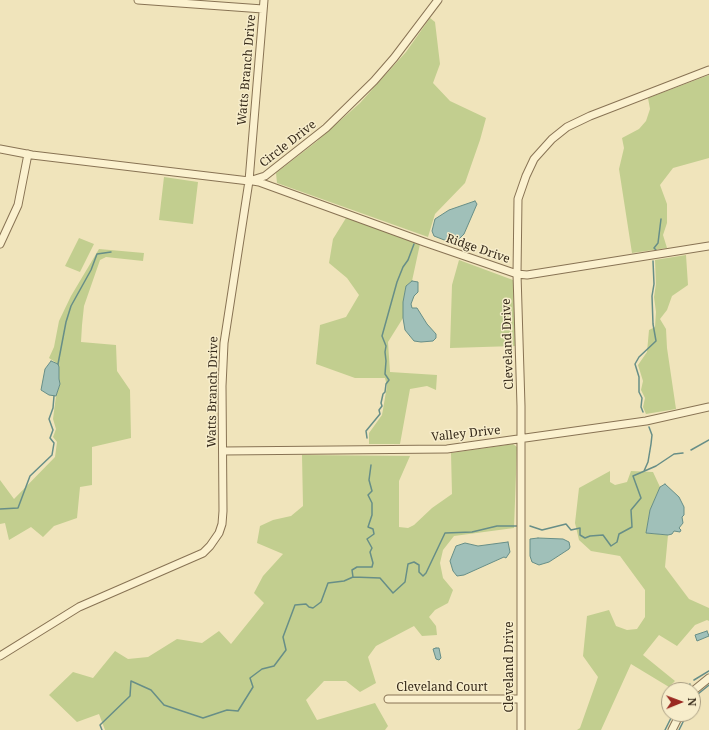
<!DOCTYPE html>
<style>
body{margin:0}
#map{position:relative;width:709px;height:730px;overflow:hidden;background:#f0e4bb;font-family:"Noto Serif",serif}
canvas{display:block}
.north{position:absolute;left:661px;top:682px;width:40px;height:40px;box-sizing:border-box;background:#f7edcb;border:1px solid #aa9f84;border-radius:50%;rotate:89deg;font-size:11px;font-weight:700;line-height:16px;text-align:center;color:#362a1a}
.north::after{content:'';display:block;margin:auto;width:14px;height:18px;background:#9a2921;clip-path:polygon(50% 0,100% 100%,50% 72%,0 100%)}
</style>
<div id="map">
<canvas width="709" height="730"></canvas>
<div class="north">N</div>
</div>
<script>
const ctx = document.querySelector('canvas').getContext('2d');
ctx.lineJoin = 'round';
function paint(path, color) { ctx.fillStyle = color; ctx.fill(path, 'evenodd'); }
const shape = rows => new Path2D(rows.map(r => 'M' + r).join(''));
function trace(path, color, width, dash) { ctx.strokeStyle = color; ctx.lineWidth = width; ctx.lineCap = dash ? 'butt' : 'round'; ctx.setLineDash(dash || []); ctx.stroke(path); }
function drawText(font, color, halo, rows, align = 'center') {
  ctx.font = font + ' "Noto Serif",serif'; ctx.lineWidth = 3; ctx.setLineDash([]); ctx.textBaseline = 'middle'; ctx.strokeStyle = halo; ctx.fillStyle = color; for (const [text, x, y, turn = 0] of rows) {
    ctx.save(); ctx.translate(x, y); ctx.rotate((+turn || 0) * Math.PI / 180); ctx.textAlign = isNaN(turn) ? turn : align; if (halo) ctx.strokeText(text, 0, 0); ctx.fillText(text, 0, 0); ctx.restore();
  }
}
const green = shape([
 [430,18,435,22,440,64,433,83,450,101,486,118,480,140,465,183,435,214,428,237,277,183,276,173,316,142,360,103,406,52],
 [709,75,709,158,673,168,660,185,667,204,667,223,663,235,667,248,632,253,619,169,624,148,622,138,639,129,646,121,650,109,648,98],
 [164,177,198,182,193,224,159,220],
 [346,218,420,244,412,281,406,286,403,302,403,318,388,342,390,372,437,375,436,390,427,386,410,389,400,444,369,444,369,433,382,415,387,386,385,378,355,378,316,364,320,325,346,317,359,295,347,278,329,263,333,239],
 [79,238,94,244,80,272,65,266],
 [99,249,144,253,143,261,106,257,100,260,84,306,82,325,81,342,116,345,117,371,130,390,131,438,92,447,92,485,80,487,77,518,54,526,43,537,31,527,9,540,5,523,0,524,0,480,14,499,55,457,57,442,53,437,56,429,53,419,56,396,60,384,58,379,58,364,49,358,54,347,59,321,71,296],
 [686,255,688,285,672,296,667,310,660,319,666,329,667,348,676,409,646,414,643,407,645,398,641,390,643,381,638,365,647,352,649,330,655,327,656,312,654,297,656,284,655,260],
 [459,260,513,280,515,346,450,348,452,285],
 [513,444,517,447,514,528,454,536,443,550,440,563,443,578,453,590,448,603,435,610,429,617,436,626,437,635,422,636,414,626,376,646,368,657,376,683,360,692,346,681,324,681,306,700,317,720,375,703,388,726,385,730,105,730,99,714,77,722,49,695,73,672,93,678,115,651,128,659,148,657,177,639,202,643,219,631,231,644,264,603,254,593,263,576,283,554,257,543,260,526,273,520,291,516,303,506,302,455,410,456,399,481,399,527,408,528,414,525,432,508,452,494,451,453],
 [610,471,610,482,615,485,627,482,631,471,653,472,660,487,650,510,646,533,668,535,665,567,689,599,709,608,709,621,707,620,695,625,677,646,659,635,643,655,675,681,669,687,631,664,601,730,577,730,580,728,598,677,583,656,587,616,609,610,616,626,627,630,637,629,645,617,645,590,620,556,591,551,579,540,575,523,579,488]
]);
const water = shape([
 [475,201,477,204,464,234,456,242,452,243,434,236,432,231,435,219,449,210,475,201],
 [412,281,418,282,418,292,414,296,411,304,412,308,417,308,427,324,436,334,436,338,433,341,421,342,414,341,405,330,403,318,403,302,406,286,412,281],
 [51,361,58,364,59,367,59,379,60,384,56,396,49,395,41,390,45,369,51,361],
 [665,484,679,497,684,507,684,515,682,517,683,523,679,528,681,530,680,532,674,531,672,534,668,535,646,533,650,510,660,487,665,484],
 [538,538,563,539,569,542,570,547,569,549,549,562,539,565,532,562,530,556,530,539,538,538],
 [508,542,510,552,506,558,504,557,464,575,457,576,453,571,450,561,456,546,465,543,478,546,508,542],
 [707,631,709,636,697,641,695,635,707,631],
 [436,648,439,648,441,658,439,660,436,659,433,649,436,648]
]);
const stream = shape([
 [656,250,654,248,658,243,661,219],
 [58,364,66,322,71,306,91,270,97,254,111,252],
 [643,412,641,407,642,398,639,392,639,377,635,364,639,357,656,341,653,324,652,296,654,284,653,261],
 [367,438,366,431,380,414,379,410,382,406,381,403,383,394,385,392,386,384,389,380,385,374,386,361,385,352,386,346,382,336,397,282,403,267,408,260,414,244],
 [691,450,709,440],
 [644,471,648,462,651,444,652,435,649,427],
 [0,509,18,508,30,476,52,455,54,443,50,438,53,430,49,419,53,408,54,396],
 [530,526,542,530,566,524,571,530,580,528,580,535,585,538,590,536,603,535,611,546,617,542,619,534,632,527,631,510,641,498,633,476,656,466,674,454,683,453],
 [353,577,352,570,357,567,372,567,373,563,370,552,372,548,367,539,374,534,373,529,368,527,372,515,372,503,368,495,372,491,369,480,371,465],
 [694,680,709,671],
 [686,690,690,684],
 [698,694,709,685],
 [693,702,695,698],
 [102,730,100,725,130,696,131,681,151,690,164,705,203,718,227,710,238,711,253,687,250,678,262,669,274,666,286,650,283,637,295,605,306,604,309,607,313,608,321,602,328,583,344,581,353,577,380,578,393,593,405,582,408,564,414,562,419,565,419,572,423,576,426,573,445,533,472,532,497,526,518,526],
 [665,730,673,714],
 [679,730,687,714]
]);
const minor = shape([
 [138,0,263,9],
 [0,149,32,155,249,181,265,176,326,128,374,81,394,58,438,0],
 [253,181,259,182,424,242,517,274,527,275,709,246],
 [0,244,18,205,28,154],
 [223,451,447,449,646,421,709,407],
 [0,656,79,607,203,553,210,546,219,533,222,524,223,511,222,386,224,343,249,181,264,0],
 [693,691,709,678],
 [388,699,521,699],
 [521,730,521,406,517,274,518,199,526,176,534,159,552,139,567,127,590,116,709,70],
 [672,730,680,714]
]);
const streetNames = [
 ["Watts Branch Drive",247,70,-85],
 ["Circle Drive",288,144,-38],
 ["Ridge Drive",478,249,19],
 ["Cleveland Drive",508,344,-92],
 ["Watts Branch Drive",213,392,-89],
 ["Valley Drive",466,434,-6],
 ["Cleveland Drive",510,667,-90],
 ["Cleveland Court",442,688]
];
paint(green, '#c2ce8f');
paint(water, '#a0c0b9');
trace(water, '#678e87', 1);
trace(stream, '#678e87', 1.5);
trace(minor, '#887354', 9);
trace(minor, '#fbf1cf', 7);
drawText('12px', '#362a1a', '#f7edcb', streetNames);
</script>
